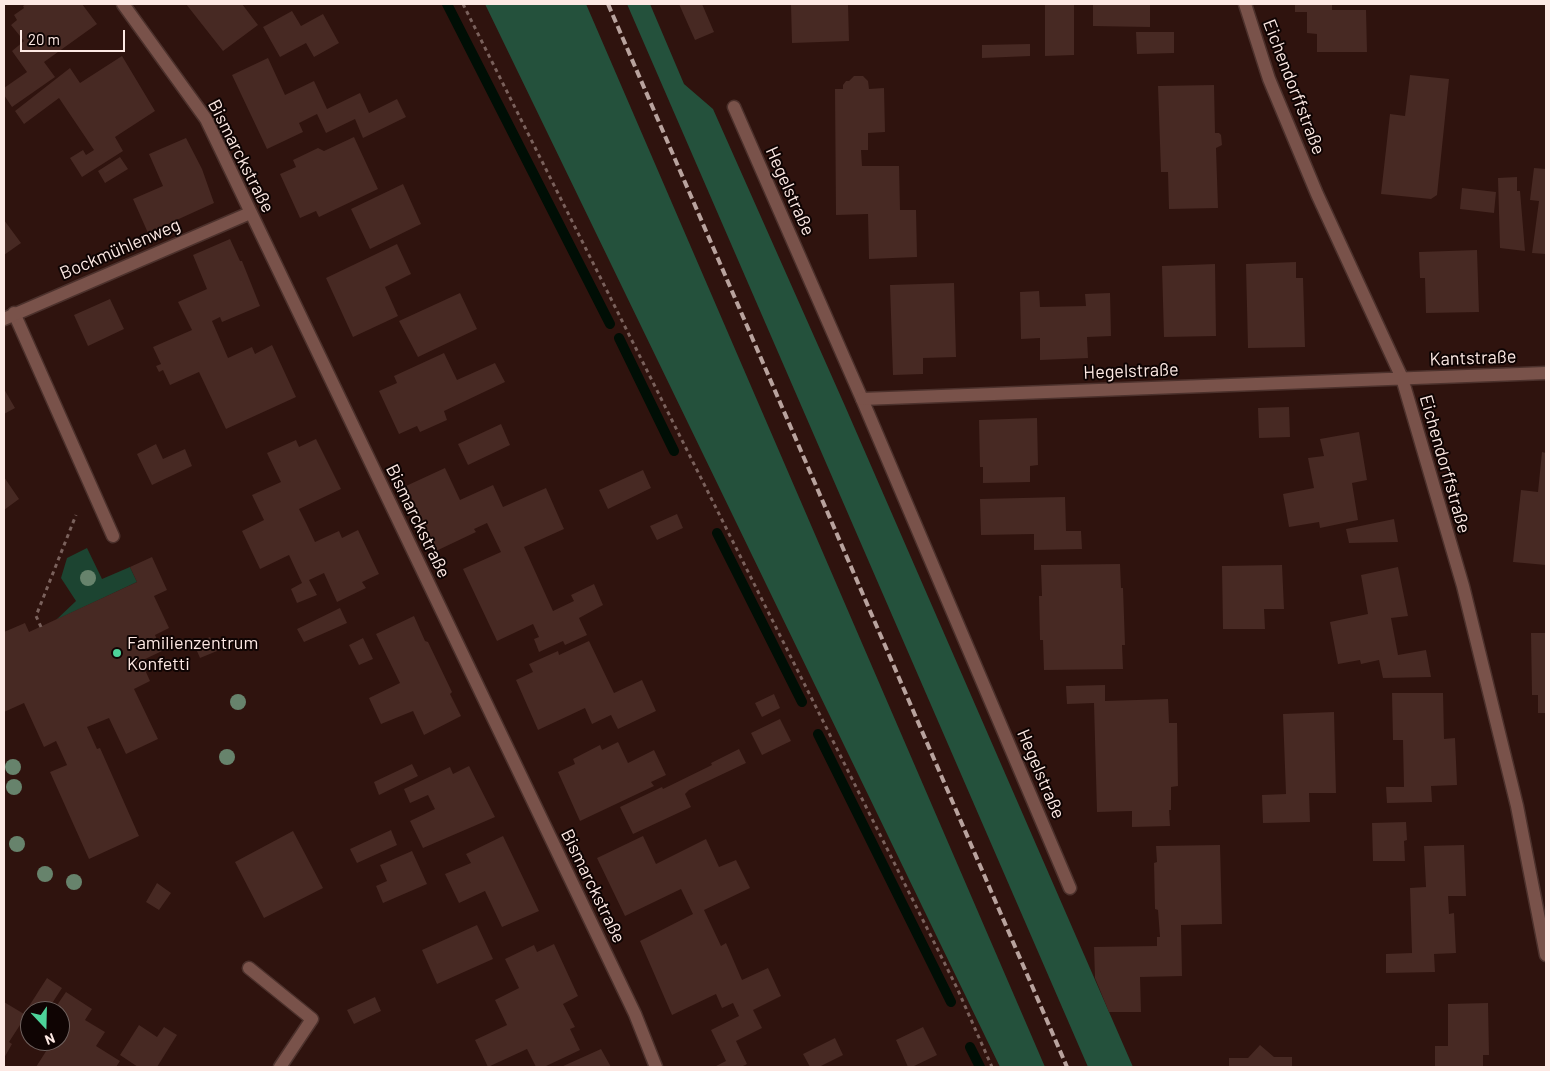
<!DOCTYPE html>
<meta charset="utf-8">
<style>
body{margin:0}
#map{position:relative;width:1550px;height:1071px;overflow:hidden;background:#2f130e;font-family:Barlow,sans-serif}
canvas{display:block}
.frame{position:absolute;inset:0;border:5px solid #fde9e4;pointer-events:none}
.north{position:absolute;left:20px;top:1001px;width:50px;height:50px;box-sizing:border-box;background:#0f0403;border:1px solid #6e605d;border-radius:50%;rotate:159deg;font-size:14px;font-weight:700;line-height:20px;text-align:center;color:#fde9e4}
.north::after{content:'';display:block;margin:auto;width:18px;height:22px;background:#4dd39a;clip-path:polygon(50% 0,100% 100%,50% 72%,0 100%)}
.scale{position:absolute;left:20px;top:30px;width:105px;height:22px;box-sizing:border-box;border:2px solid #fde9e4;border-top:0;padding-left:6px;font-size:15px;line-height:18px;white-space:nowrap;color:#fde9e4;-webkit-text-stroke:4px #0f0403;paint-order:stroke}
</style>
<div id="map">
<canvas width="1550" height="1071"></canvas>
<div class="frame"></div>
<div class="north">N</div>
<div class="scale">20 m</div>
</div>
<script>
const ctx = document.querySelector('canvas').getContext('2d');
ctx.lineJoin = 'round';
function paint(path, color) { ctx.fillStyle = color; ctx.fill(path, 'evenodd'); }
const shape = rows => new Path2D(rows.map(r => 'M' + r).join(''));
function trace(path, color, width, dash) { ctx.strokeStyle = color; ctx.lineWidth = width; ctx.lineCap = dash ? 'butt' : 'round'; ctx.setLineDash(dash || []); ctx.stroke(path); }
function drawText(font, color, halo, rows, align = 'center') {
  ctx.font = font + ' Barlow,sans-serif'; ctx.lineWidth = 4; ctx.setLineDash([]); ctx.textBaseline = 'middle'; ctx.strokeStyle = halo; ctx.fillStyle = color; for (const [text, x, y, turn = 0] of rows) {
    ctx.save(); ctx.translate(x, y); ctx.rotate((+turn || 0) * Math.PI / 180); ctx.textAlign = isNaN(turn) ? turn : align; if (halo) ctx.strokeText(text, 0, 0); ctx.fillText(text, 0, 0); ctx.restore();
  }
}
const green = shape([
 [87,548,102,579,130,567,137,582,56,620,76,601,61,578,67,558]
]);
const forest = shape([
 [485,4,586,4,1045,1067,1000,1067],
 [627,4,650,4,684,84,713,109,845,406,1133,1067,1088,1067]
]);
const stream = shape([
 [447,4,610,324],
 [619,338,674,451],
 [717,533,802,702],
 [818,734,951,1002],
 [970,1047,980,1067]
]);
const building = shape([
 [26,4,82,4,97,24,44,62,55,77,12,107,4,95,4,88,27,72,12,51,24,41,11,25,17,20,14,15,24,8,23,6],
 [186,4,242,4,258,25,223,51],
 [679,4,702,4,714,32,695,40],
 [791,4,848,4,849,41,792,43],
 [1045,4,1074,4,1074,55,1045,56],
 [1093,4,1150,4,1150,27,1093,26],
 [1295,4,1332,4,1332,10,1366,10,1367,52,1317,52,1317,34,1307,33,1307,12,1295,12],
 [292,11,301,26,323,14,339,43,314,57,306,43,280,57,263,27],
 [1136,32,1174,32,1174,53,1137,54],
 [1030,44,1030,56,982,58,982,45],
 [122,56,155,111,115,137,123,151,82,177,70,158,83,150,86,155,94,150,59,98,24,124,15,111,70,68,80,83],
 [268,58,285,95,314,81,327,109,360,93,369,113,397,99,406,117,363,138,355,119,326,133,317,114,299,123,303,132,267,149,232,75],
 [1410,75,1449,79,1437,195,1431,199,1381,194,1390,114,1405,116],
 [854,76,863,76,868,81,869,89,884,88,885,132,868,133,868,150,861,150,862,166,899,166,900,210,916,210,917,257,869,259,868,214,836,215,835,89,843,89,843,85,846,81,849,81],
 [1214,85,1215,133,1219,133,1221,135,1222,145,1216,148,1218,208,1169,209,1168,172,1161,172,1158,86],
 [354,137,378,189,319,217,316,211,300,218,280,174,296,167,293,160,318,148,324,151],
 [186,138,202,169,214,203,148,233,133,199,163,186,149,154],
 [120,157,128,169,105,183,98,171],
 [1534,168,1546,169,1546,254,1532,253,1539,201,1530,200],
 [1517,177,1517,191,1520,191,1525,251,1500,248,1498,178],
 [403,184,421,224,370,249,351,209],
 [1462,188,1496,192,1494,213,1460,209],
 [4,220,21,243,4,255],
 [230,239,240,261,242,261,260,306,222,322,220,317,212,321,228,358,252,347,255,354,272,345,296,397,226,429,199,372,170,385,163,370,159,372,156,366,161,364,153,347,192,330,178,302,207,289,193,255],
 [397,244,411,274,385,287,398,316,353,337,326,278],
 [1477,250,1479,312,1426,313,1425,278,1420,278,1419,252],
 [1296,262,1296,278,1303,278,1305,347,1248,348,1246,264],
 [1215,264,1216,336,1164,337,1162,266],
 [954,283,956,357,923,358,923,374,893,375,890,285],
 [1039,291,1040,307,1086,306,1085,294,1110,293,1111,336,1087,337,1088,358,1040,360,1040,338,1021,339,1020,292],
 [460,293,477,329,418,357,399,321],
 [110,299,124,329,88,346,74,315],
 [444,353,457,380,495,363,505,382,444,411,447,420,420,432,417,426,399,434,379,391,397,383,394,376],
 [4,389,15,408,4,414],
 [1289,407,1290,437,1259,438,1258,408],
 [1037,418,1038,465,1030,466,1030,482,983,483,983,467,980,467,979,420],
 [501,424,510,445,468,465,458,444],
 [1359,432,1367,480,1352,483,1358,520,1320,528,1319,522,1289,527,1283,494,1314,488,1308,458,1324,456,1320,439],
 [316,439,341,489,299,509,307,525,315,542,339,531,342,538,358,530,379,574,362,582,366,588,337,602,324,573,309,580,317,595,297,603,291,589,302,583,289,555,260,569,242,531,264,520,252,495,281,482,267,453,296,440,299,447],
 [156,444,163,459,185,449,192,466,152,485,137,454],
 [1542,452,1546,453,1546,565,1513,562,1521,490,1538,492],
 [445,468,460,500,493,485,503,507,546,488,564,529,524,547,553,611,574,601,571,595,594,584,603,605,579,618,587,635,565,645,563,641,539,652,534,639,539,637,533,624,497,641,463,569,501,552,487,523,474,529,476,532,436,551,406,486],
 [643,470,651,488,608,509,599,490],
 [4,477,19,499,4,510],
 [1065,497,1066,531,1081,531,1082,549,1034,550,1034,534,981,535,980,499],
 [677,514,683,528,657,540,650,526],
 [1394,519,1398,542,1349,543,1346,529],
 [152,557,167,590,154,596,169,628,155,635,162,651,141,661,150,681,134,689,158,739,126,754,109,718,87,727,97,749,100,748,139,836,89,859,50,772,67,765,56,741,44,747,24,703,4,712,4,632,25,623,29,632,137,582,130,567],
 [1120,564,1121,588,1123,588,1125,645,1122,645,1123,669,1044,670,1043,640,1040,640,1039,596,1042,596,1041,565],
 [1282,565,1284,609,1264,609,1265,629,1223,629,1222,566],
 [1398,567,1408,616,1391,618,1398,655,1426,650,1431,677,1383,678,1379,660,1361,664,1360,660,1338,664,1330,622,1368,614,1361,575],
 [340,608,347,623,304,642,297,629],
 [414,616,425,641,428,642,452,692,450,694,461,716,424,735,413,711,381,724,369,698,400,683,376,634],
 [1531,633,1546,633,1546,713,1538,713,1538,695,1532,695],
 [210,637,217,651,200,658,194,644],
 [363,638,373,659,359,665,349,645],
 [589,641,614,693,642,680,656,711,618,729,611,715,592,724,585,708,538,730,516,680,533,672,529,664,558,651,559,655],
 [1105,685,1105,701,1168,699,1169,723,1177,723,1178,786,1171,787,1171,810,1169,810,1170,826,1132,827,1132,811,1097,812,1094,703,1067,704,1066,686],
 [1392,693,1443,693,1444,739,1455,738,1457,785,1431,786,1432,802,1387,803,1386,787,1404,787,1403,740,1393,740],
 [774,694,780,708,762,717,755,703],
 [1334,712,1336,793,1309,793,1310,822,1263,823,1262,795,1286,794,1283,714],
 [780,719,791,741,762,755,751,733],
 [618,742,628,763,654,750,666,775,651,782,654,786,580,821,558,772,575,764,573,759,600,745,602,750],
 [739,749,746,763,689,790,685,794,691,807,633,834,620,807,662,787,663,789,712,765,711,763],
 [412,764,418,776,379,795,374,782],
 [469,766,495,817,423,848,410,821,435,809,428,795,410,803,404,789,450,767,453,774],
 [1406,822,1407,840,1404,841,1405,861,1373,861,1372,823],
 [391,830,397,845,357,863,350,849],
 [293,831,323,888,264,918,235,862],
 [503,836,539,911,502,927,485,891,459,903,445,874,471,863,466,854],
 [643,836,656,864,706,839,719,867,736,860,750,888,704,910,721,946,726,943,742,980,768,968,781,996,753,1010,762,1028,736,1041,747,1064,741,1067,714,1067,726,1061,711,1030,739,1016,733,1003,722,1008,716,994,672,1015,640,941,693,914,681,889,625,916,597,858],
 [1220,845,1222,924,1181,925,1182,976,1140,977,1141,1012,1109,1012,1095,978,1094,947,1157,946,1157,937,1160,937,1158,910,1155,909,1154,863,1157,862,1156,846],
 [1464,845,1466,896,1448,896,1449,914,1454,913,1456,953,1434,954,1435,972,1386,973,1386,954,1412,953,1410,888,1426,887,1424,846],
 [412,851,427,884,383,903,376,886,387,881,380,865],
 [157,883,171,893,159,910,146,902],
 [477,925,493,959,437,984,422,950],
 [554,944,578,996,563,1004,575,1027,570,1029,580,1050,544,1067,536,1067,527,1049,488,1067,475,1040,507,1025,495,1000,519,988,505,959,534,945,537,952],
 [47,978,62,988,47,1011,30,1011,30,1031,20,1025,9,1042,12,1044,4,1058,4,1002,24,1014],
 [66,992,92,1009,85,1020,105,1032,96,1046,120,1061,116,1067,36,1067,50,1045,45,1041,60,1041,60,1011,53,1011],
 [375,997,381,1011,354,1024,347,1010],
 [1488,1003,1489,1055,1483,1055,1483,1067,1435,1067,1435,1046,1448,1046,1448,1004],
 [139,1025,157,1037,164,1027,177,1035,157,1067,138,1067,120,1055],
 [923,1027,937,1055,912,1067,908,1067,896,1040],
 [835,1038,843,1055,819,1067,810,1067,803,1054],
 [1260,1045,1274,1057,1292,1057,1292,1067,1229,1067,1229,1058,1248,1058],
 [601,1049,611,1067,561,1067]
]);
const path = shape([
 [463,4,957,988,992,1067],
 [41,627,36,616,76,515]
]);
const service = shape([
 [734,107,862,399,1070,888],
 [14,313,113,536],
 [249,968,312,1019,280,1067]
]);
const minor = shape([
 [123,4,206,119,635,1014,656,1067],
 [1245,4,1269,79,1317,194,1402,378,1463,586,1517,806,1546,955],
 [4,319,250,213],
 [862,399,1546,373]
]);
const rail = shape([
 [608,4,1067,1067]
]);
const trees = [
 [88,578],
 [238,702],
 [227,757],
 [13,767],
 [14,787],
 [17,844],
 [45,874],
 [74,882]
];
const markers = [
 [117,653,5,"#4dd39a"]
];
const streetNames = [
 ["Eichendorffstraße",1294,87,69],
 ["Bismarckstraße",241,156,63],
 ["Hegelstraße",790,191,66],
 ["Bockmühlenweg",120,249,-23],
 ["Kantstraße",1473,358,-2],
 ["Hegelstraße",1131,371,-2],
 ["Eichendorffstraße",1445,464,74],
 ["Bismarckstraße",418,521,64],
 ["Hegelstraße",1041,774,67],
 ["Bismarckstraße",593,886,64]
];
const poiNames = [
 ["Familienzentrum",127,643],
 ["Konfetti",127,664]
];
paint(green, '#1c4431');
paint(forest, '#24513c');
trace(stream, '#000e05', 10);
paint(building, '#472923');
trace(service, '#4c312c', 15);
trace(minor, '#4c312c', 15);
trace(path, '#7a615c', 3, [4, 4]);
trace(service, '#79524a', 12);
trace(minor, '#79524a', 12);
trace(rail, '#b9a39e', 4, [8, 4]);
ctx.fillStyle = '#67836c';
for (const [x, y] of trees) { ctx.beginPath(); ctx.arc(x, y, 8, 0, 2 * Math.PI); ctx.fill(); }
for (const [x, y, r, color] of markers) { const dot = new Path2D(); dot.arc(x, y, r, 0, 2 * Math.PI); ctx.fillStyle = color; ctx.fill(dot); trace(dot, '#0f0403', 2); }
drawText('18px', '#fde9e4', '#0f0403', streetNames);
drawText('18px', '#fde9e4', '#0f0403', poiNames, 'left');
</script>
